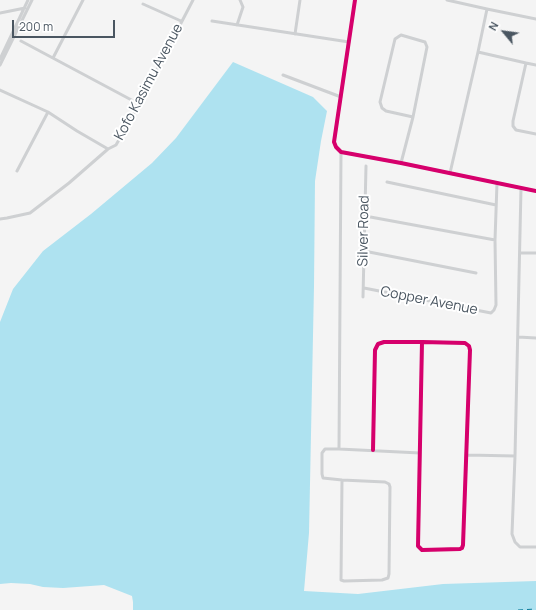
<!DOCTYPE html>
<style>
body{margin:0}
#map{position:relative;width:536px;height:610px;overflow:hidden;background:#f4f4f4;font-family:Manrope,sans-serif}
canvas{display:block}
.north{position:absolute;left:484px;top:12px;width:40px;height:40px;-webkit-text-stroke:3px #fff;paint-order:stroke;rotate:299deg;font-size:11px;font-weight:700;line-height:16px;text-align:center;color:#4a5661}
.north::after{content:'';display:block;margin:auto;width:14px;height:18px;background:#4a5661;clip-path:polygon(50% 0,100% 100%,50% 72%,0 100%)}
.scale{position:absolute;left:12px;top:20px;width:103px;height:18px;box-sizing:border-box;border:2px solid #4a5661;border-top:0;padding-left:5px;font-size:12px;line-height:14px;white-space:nowrap;color:#4a5661;-webkit-text-stroke:3px #fff;paint-order:stroke}
</style>
<div id="map">
<canvas width="536" height="610"></canvas>
<div class="north">N</div>
<div class="scale">200 m</div>
</div>
<script>
const ctx = document.querySelector('canvas').getContext('2d');
ctx.lineJoin = 'round';
function paint(path, color) { ctx.fillStyle = color; ctx.fill(path, 'evenodd'); }
const shape = rows => new Path2D(rows.map(r => 'M' + r).join(''));
function trace(path, color, width, dash) { ctx.strokeStyle = color; ctx.lineWidth = width; ctx.lineCap = dash ? 'butt' : 'round'; ctx.setLineDash(dash || []); ctx.stroke(path); }
function drawText(font, color, halo, rows, align = 'center') {
  ctx.font = font + ' Manrope,sans-serif'; ctx.lineWidth = 4; ctx.setLineDash([]); ctx.textBaseline = 'middle'; ctx.strokeStyle = halo; ctx.fillStyle = color; for (const [text, x, y, turn = 0] of rows) {
    ctx.save(); ctx.translate(x, y); ctx.rotate((+turn || 0) * Math.PI / 180); ctx.textAlign = isNaN(turn) ? turn : align; if (halo) ctx.strokeText(text, 0, 0); ctx.fillText(text, 0, 0); ctx.restore();
  }
}
const water = shape([
 [233,62,313,97,327,111,321,141,315,181,314,286,309,533,304,591,358,594,443,584,536,581,536,610,133,610,133,602,132,596,104,585,63,588,43,587,30,584,11,583,0,584,0,322,13,289,43,251,91,214,152,163,176,138]
]);
const ferry = shape([
 [518,610,536,609]
]);
const street = shape([
 [355,0,334,142,336,147,341,152,401,163,536,191],
 [447,0,487,9,536,19],
 [143,4,181,21],
 [0,13,25,8],
 [212,21,349,42],
 [237,25,243,7,240,0],
 [295,34,300,0],
 [21,41,139,104],
 [478,52,526,63],
 [53,58,83,0],
 [0,59,28,0],
 [0,65,32,0],
 [536,65,526,63,513,121,513,126,516,130,536,134],
 [283,75,341,97],
 [0,90,48,112,77,131,108,149],
 [401,163,413,117,427,47,425,42,401,35,395,39,380,102,382,108,386,111,413,117],
 [17,171,48,112],
 [450,173,478,52,487,9],
 [387,182,496,205],
 [521,188,515,456,512,534,515,542,520,547,536,547],
 [365,216,495,240],
 [0,219,7,218,30,213,69,183,108,149,116,145,139,104,193,0],
 [364,251,476,273],
 [520,253,536,253],
 [364,288,491,313,494,310,496,305,495,240,497,183],
 [363,297,366,166],
 [518,337,536,338],
 [339,449,341,152],
 [373,450,375,350,378,344,384,342,422,342,465,343,469,346,470,350,463,545,462,548,460,549,422,550,418,546,422,342],
 [467,455,515,456],
 [342,480,341,580,344,581,382,580,388,578,389,574,390,487,389,484,385,482,342,480,323,478,322,474,322,453,325,449,339,449,420,453]
]);
const cycleway = shape([
 [355,0,334,142,336,147,341,152,401,163,536,191],
 [373,450,375,350,378,344,384,342,422,342,465,343,469,346,470,350,463,545,462,548,460,549,422,550,418,546,422,342]
]);
const streetNames = [
 ["Kofo Kasimu Avenue",149,82,-62],
 ["Silver Road",364,231,-89],
 ["Copper Avenue",429,301,11]
];
paint(water, '#aee2f0');
trace(ferry, '#0c7c9b', 1, [5, 4]);
trace(street, '#ced0d2', 3);
trace(cycleway, '#d6006c', 4);
drawText('14px', '#4a5661', '#fff', streetNames);
</script>
